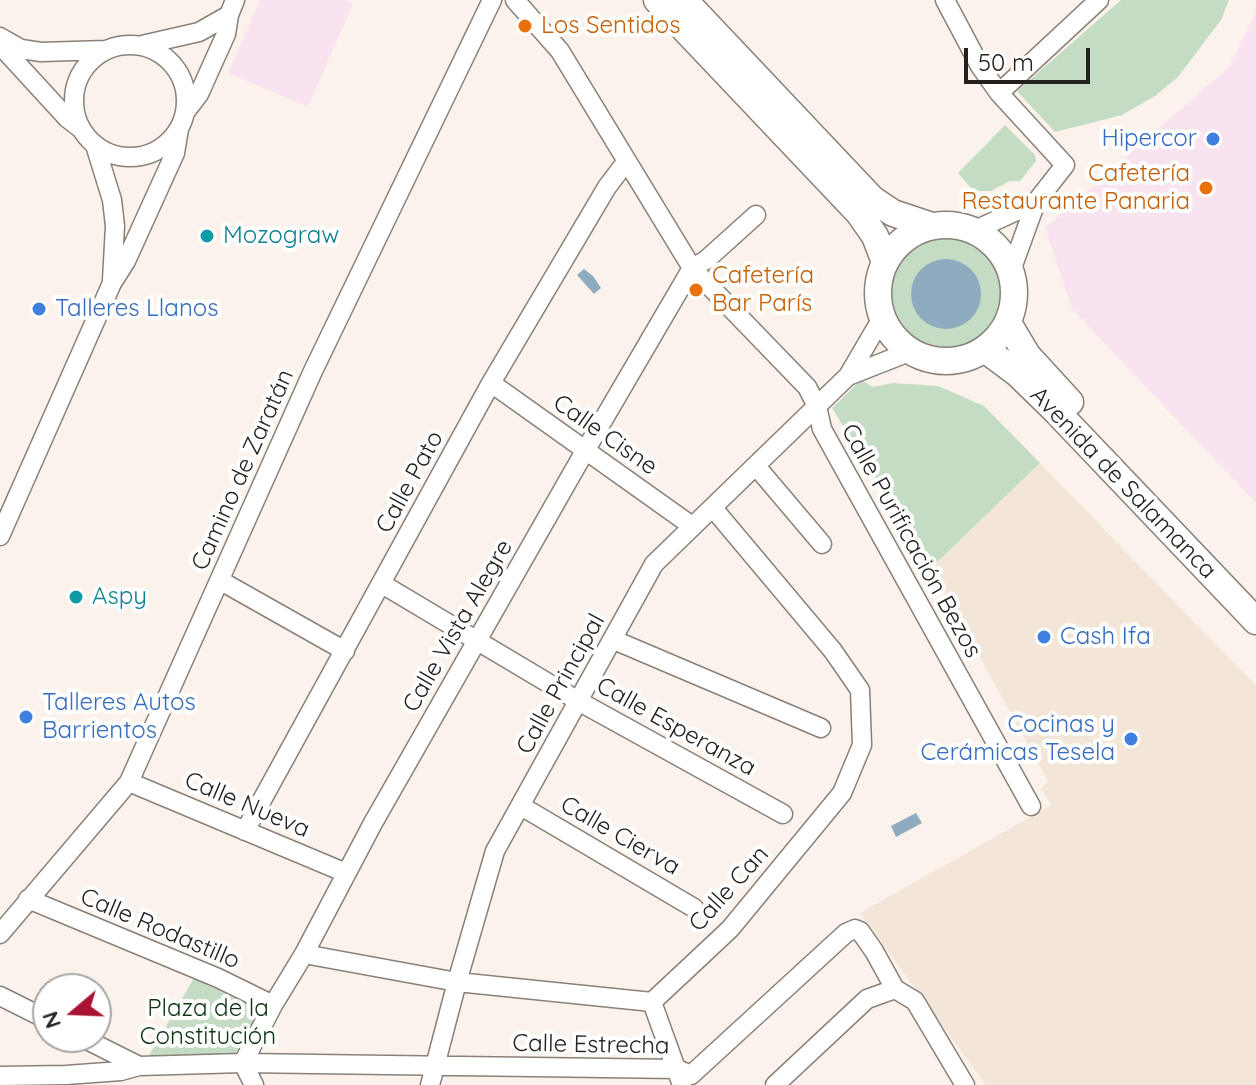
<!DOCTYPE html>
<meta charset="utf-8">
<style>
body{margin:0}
#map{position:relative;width:1256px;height:1085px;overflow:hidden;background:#fbf3eb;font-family:Quicksand,sans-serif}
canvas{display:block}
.north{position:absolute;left:32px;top:973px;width:80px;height:80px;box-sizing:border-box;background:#fff;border:2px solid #a7a6a5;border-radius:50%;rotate:251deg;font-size:22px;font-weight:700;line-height:32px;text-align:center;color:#23201d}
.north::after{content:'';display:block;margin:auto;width:28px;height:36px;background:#aa1434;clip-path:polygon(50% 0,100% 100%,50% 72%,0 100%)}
.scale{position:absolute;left:964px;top:48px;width:126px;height:36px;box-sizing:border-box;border:4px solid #23201d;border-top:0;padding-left:10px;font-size:24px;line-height:28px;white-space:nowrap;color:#23201d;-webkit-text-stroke:6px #fff;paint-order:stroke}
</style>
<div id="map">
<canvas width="1256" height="1085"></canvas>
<div class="north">N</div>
<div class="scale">50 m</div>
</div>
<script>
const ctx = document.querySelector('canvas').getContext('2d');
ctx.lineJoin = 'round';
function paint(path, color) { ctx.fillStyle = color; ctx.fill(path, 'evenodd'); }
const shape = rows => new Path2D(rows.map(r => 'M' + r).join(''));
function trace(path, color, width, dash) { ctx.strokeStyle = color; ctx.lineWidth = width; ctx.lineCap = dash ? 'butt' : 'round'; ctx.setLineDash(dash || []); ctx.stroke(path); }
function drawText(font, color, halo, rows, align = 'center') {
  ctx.font = font + ' Quicksand,sans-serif'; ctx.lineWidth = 8; ctx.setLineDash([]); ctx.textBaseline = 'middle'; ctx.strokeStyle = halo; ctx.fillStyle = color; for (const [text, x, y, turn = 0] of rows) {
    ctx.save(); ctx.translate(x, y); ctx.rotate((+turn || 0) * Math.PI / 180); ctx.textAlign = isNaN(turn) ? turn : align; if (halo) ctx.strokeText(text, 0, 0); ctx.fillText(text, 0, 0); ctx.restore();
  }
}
const commercial = shape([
 [260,0,345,0,353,4,308,107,228,73],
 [1256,12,1256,503,1072,309,1045,228,1229,67]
]);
const built = shape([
 [1040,463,1256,686,1256,1085,986,1085,860,913,1052,805,1041,789,1048,781,931,568]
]);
const green = shape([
 [1121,0,1229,0,1221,20,1178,77,1155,96,1122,115,1055,132,1017,91],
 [1005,125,1035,155,1036,161,1020,181,1010,181,991,191,974,191,958,173],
 '888 292a57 57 0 1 1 114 0a57 57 0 1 1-114 0Z',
 [861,380,873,387,893,383,938,386,984,406,1040,463,931,568,832,408],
 [194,978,261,1011,235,1054,227,1057,147,1059]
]);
const water = shape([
 '911 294a35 35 0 1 1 70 0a35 35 0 1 1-70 0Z',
 [584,269,593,276,601,288,594,294,577,275],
 [916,813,922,823,896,837,891,826]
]);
const minor = shape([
 [515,0,560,51,692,268,807,387,817,406,822,429,1031,806],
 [945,0,980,66,999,93,1065,165,1036,202,1011,271],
 [0,37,21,49,41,52,106,50],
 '74 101a56 56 0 1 1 112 0a56 56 0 1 1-112 0Z',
 [0,45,67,118,80,128],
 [142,45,199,32,229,15],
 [999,93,1099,0],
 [186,111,199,94,226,34,229,15,235,0],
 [95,145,112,200,115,226,112,280],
 [973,231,1036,202],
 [848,376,909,352],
 [491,383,692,526],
 [756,466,822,544],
 [0,536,112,283,126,261,175,153,179,129],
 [221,581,345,651],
 [382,584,580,702,783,814],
 [614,640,821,728],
 [129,782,346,873],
 [521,806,694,908],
 [245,831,491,383,607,187,626,162],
 [28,899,218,978,273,1005],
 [0,934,129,782,313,371,492,0],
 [304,954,457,982,652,1002,730,929,842,793,862,745,860,690,833,651,713,508],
 [0,996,48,1020],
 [652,1002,682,1085],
 [81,1037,139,1066],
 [0,1076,66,1075,121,1071,139,1066,243,1063,677,1069,691,1075,846,933,855,929,860,931,874,951,895,989,915,1001,965,1085],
 [254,1085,243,1063,273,1005,304,954,373,823,585,451,692,268,706,260,756,215],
 [430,1085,457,982,495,851,654,564,848,376,882,318],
 [775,1085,867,999,895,989]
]);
const highway = shape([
 [657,0,859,213,875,236,885,262],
 [684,0,872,199,893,213,932,226],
 '878 293a68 68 0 1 1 136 0a68 68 0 1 1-136 0Z',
 [1008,323,1027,355,1070,402],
 [986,350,1017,373,1055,410,1256,621]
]);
const markers = [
 [525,26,8,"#e8710a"],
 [1213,139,8,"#3f7fe0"],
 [1206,188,8,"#e8710a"],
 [207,236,8,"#0f9aa8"],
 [696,290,8,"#e8710a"],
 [39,309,8,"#3f7fe0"],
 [76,597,8,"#0f9aa8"],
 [1044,637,8,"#3f7fe0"],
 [26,717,8,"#3f7fe0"],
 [1131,739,8,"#3f7fe0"]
];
const foodNames = [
 ["Los Sentidos",541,26],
 ["Cafetería",1190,174,"right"],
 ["Restaurante Panaria",1190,202,"right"],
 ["Cafetería",712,276],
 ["Bar París",712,304]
];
const shopNames = [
 ["Hipercor",1197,139,"right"],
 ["Talleres Llanos",55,309],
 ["Cash Ifa",1060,637],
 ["Talleres Autos",42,703],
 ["Barrientos",42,731],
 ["Cocinas y",1115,725,"right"],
 ["Cerámicas Tesela",1115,753,"right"]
];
const cultureNames = [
 ["Mozograw",223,236],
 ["Aspy",92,597]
];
const streetNames = [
 ["Calle Cisne",605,435,35],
 ["Camino de Zaratán",243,470,-66],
 ["Calle Pato",410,482,-61],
 ["Avenida de Salamanca",1123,483,46],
 ["Calle Purificación Bezos",911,541,61],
 ["Calle Vista Alegre",458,626,-60],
 ["Calle Principal",561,684,-61],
 ["Calle Esperanza",676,727,29],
 ["Calle Nueva",247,805,23],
 ["Calle Cierva",620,836,30],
 ["Calle Can",729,889,-48],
 ["Calle Rodastillo",160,929,23],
 ["Calle Estrecha",591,1045,1]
];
const parkNames = [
 ["Plaza de la",208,1009],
 ["Constitución",208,1037]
];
paint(commercial, '#fae3f1');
paint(built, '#f3e5d8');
paint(green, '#c4dcc4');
paint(water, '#8eabc0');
trace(minor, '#888079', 21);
trace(highway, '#888079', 29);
trace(minor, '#fff', 18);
trace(highway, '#fff', 26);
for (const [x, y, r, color] of markers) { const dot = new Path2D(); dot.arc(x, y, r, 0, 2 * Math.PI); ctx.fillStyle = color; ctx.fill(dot); trace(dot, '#fff', 3); }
drawText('24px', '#c56008', '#fff', foodNames, 'left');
drawText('24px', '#366cbe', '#fff', shopNames, 'left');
drawText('24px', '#0d838f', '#fff', cultureNames, 'left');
drawText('24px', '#23201d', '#fff', streetNames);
drawText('24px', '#0e3512', '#fff', parkNames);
</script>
